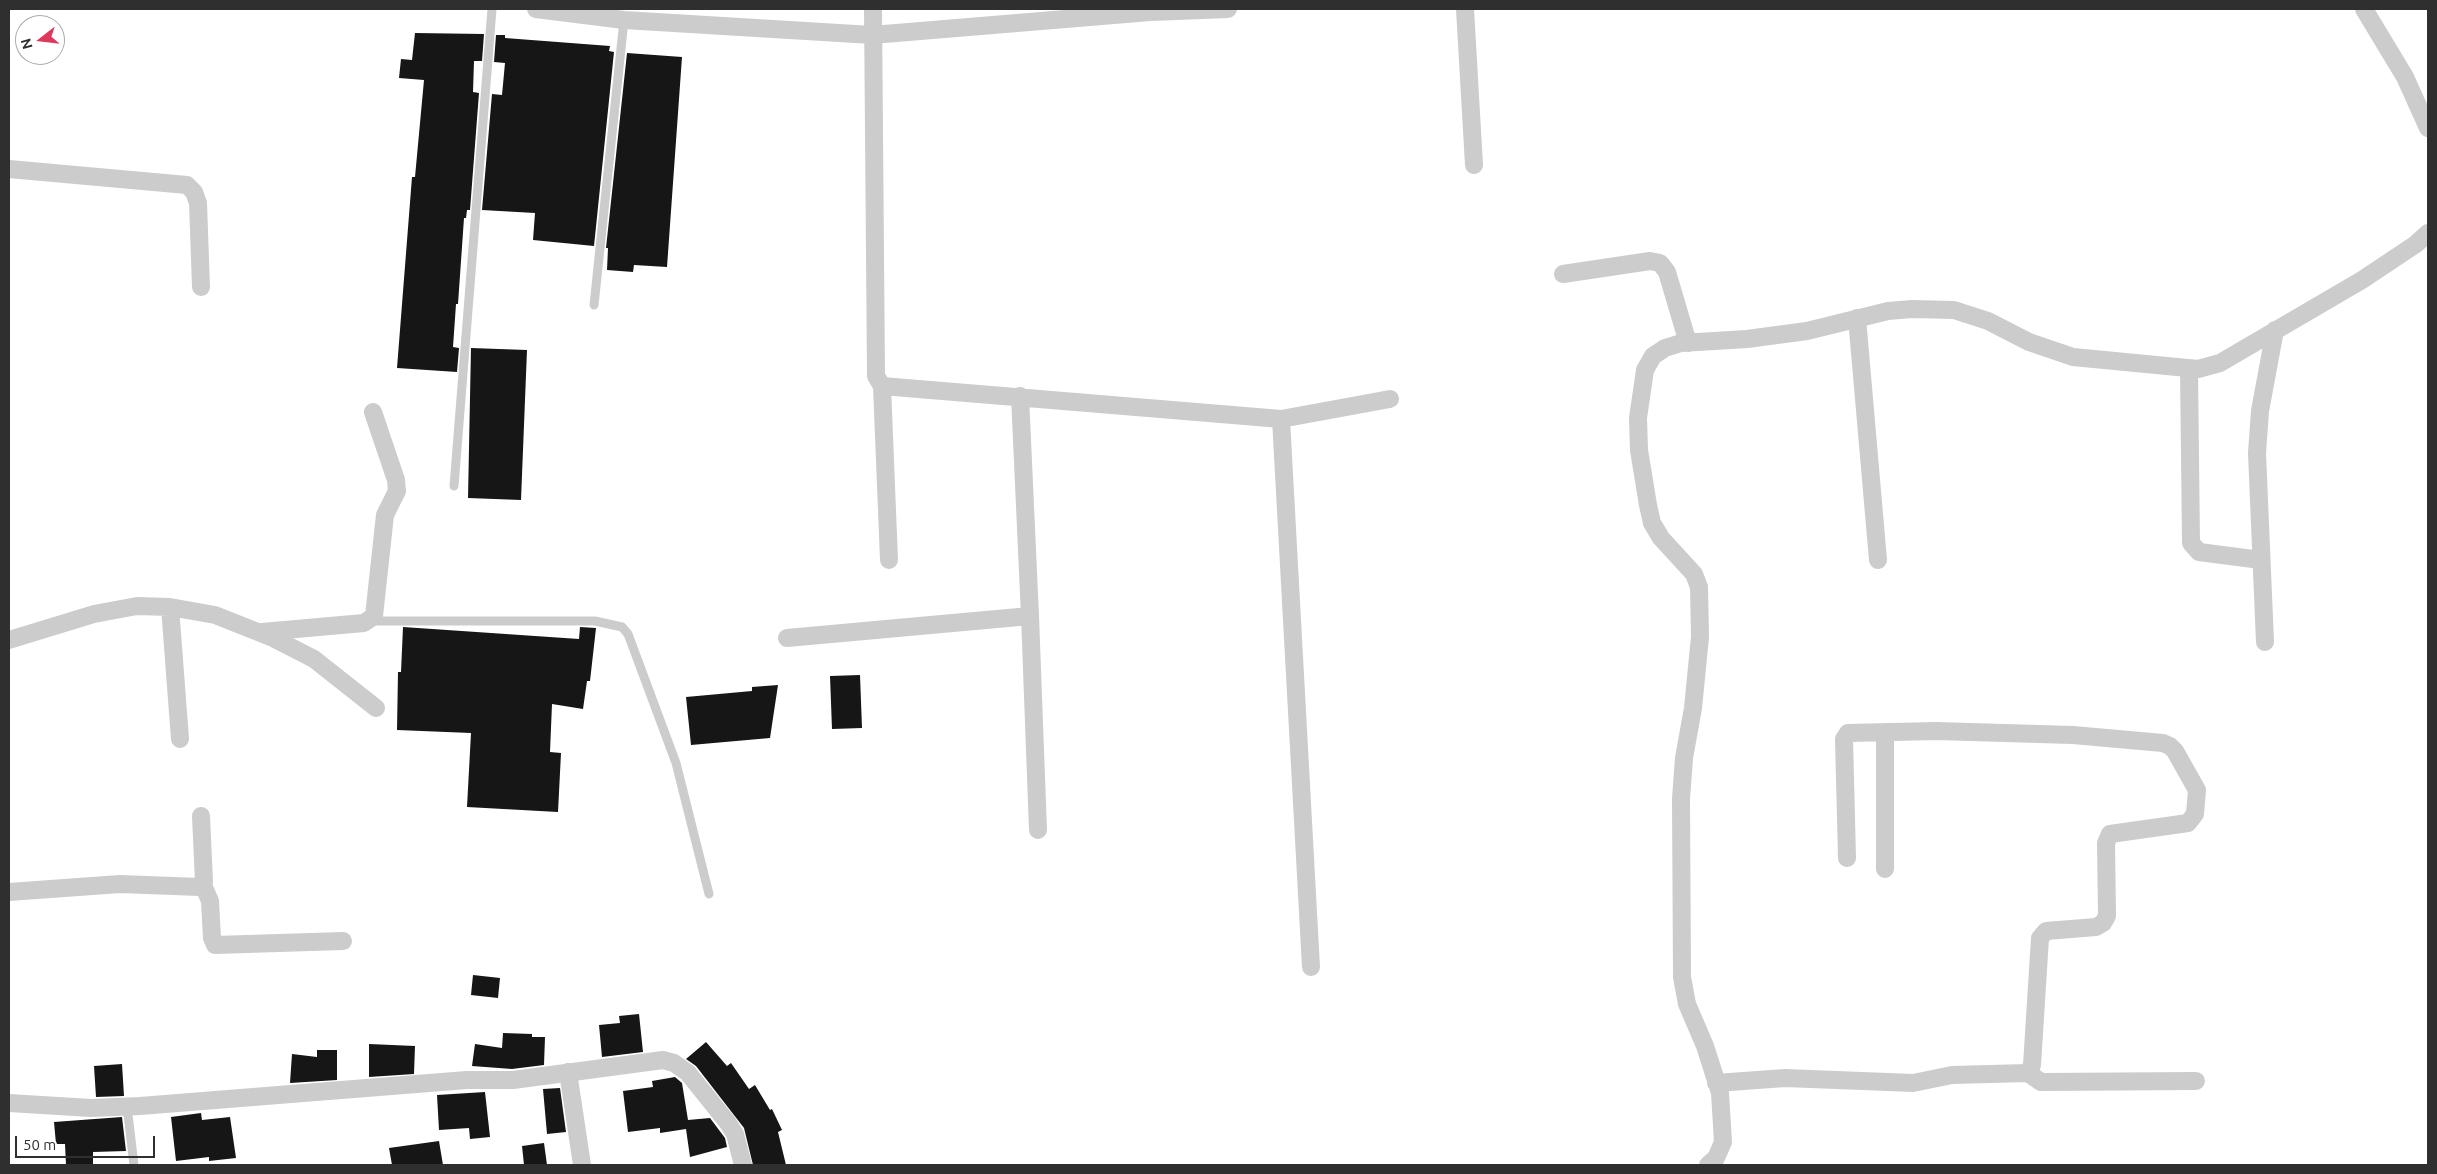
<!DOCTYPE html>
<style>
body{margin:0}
#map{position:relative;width:2437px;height:1174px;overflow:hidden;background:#fff;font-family:Ubuntu,sans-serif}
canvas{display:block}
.frame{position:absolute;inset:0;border:10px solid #2f2f2f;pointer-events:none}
.north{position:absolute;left:15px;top:15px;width:50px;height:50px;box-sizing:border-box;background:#fff;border:1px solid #acacac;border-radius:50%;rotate:254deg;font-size:14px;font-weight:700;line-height:20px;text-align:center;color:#2f2f2f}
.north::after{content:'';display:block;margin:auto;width:18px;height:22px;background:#df385d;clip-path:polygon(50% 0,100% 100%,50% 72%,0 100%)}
.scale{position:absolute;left:15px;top:1136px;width:140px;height:22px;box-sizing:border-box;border:2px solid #2f2f2f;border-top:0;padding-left:6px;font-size:15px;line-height:18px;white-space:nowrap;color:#2f2f2f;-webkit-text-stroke:4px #fff;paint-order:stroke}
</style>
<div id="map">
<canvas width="2437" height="1174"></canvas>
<div class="frame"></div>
<div class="north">N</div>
<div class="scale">50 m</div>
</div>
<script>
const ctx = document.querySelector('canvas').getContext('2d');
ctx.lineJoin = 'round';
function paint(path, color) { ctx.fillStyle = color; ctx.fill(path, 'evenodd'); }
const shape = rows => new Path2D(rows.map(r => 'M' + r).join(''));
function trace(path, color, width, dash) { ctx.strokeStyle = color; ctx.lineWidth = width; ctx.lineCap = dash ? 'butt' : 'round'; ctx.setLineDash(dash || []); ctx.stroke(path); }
const building = shape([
 [415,33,484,34,482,61,474,61,473,92,479,93,470,210,467,210,466,218,464,218,458,304,456,304,453,347,459,348,457,372,397,368,412,177,415,177,424,80,399,78,401,59,412,60],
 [496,35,505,35,505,38,610,46,609,51,614,52,594,246,533,240,535,213,482,210,492,94,502,95,505,63,494,62],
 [627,53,682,57,667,267,634,265,633,272,607,270,608,248,606,248],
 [471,348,527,350,521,500,468,498],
 [403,627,579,639,580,627,596,628,590,681,587,681,583,709,552,704,550,752,561,753,558,812,467,807,471,733,397,730,398,672,401,672],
 [860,675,862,728,832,729,830,676],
 [778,685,770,738,691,745,686,697,752,691,752,687],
 [473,975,500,978,498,998,471,995],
 [639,1014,643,1052,602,1057,599,1025,620,1023,619,1016],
 [503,1033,532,1034,532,1037,545,1037,544,1065,512,1069,472,1066,475,1044,502,1048],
 [706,1042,727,1066,731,1063,749,1089,755,1085,770,1110,772,1109,782,1130,778,1132,786,1165,753,1165,744,1128,696,1066,686,1059],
 [369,1044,415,1046,414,1074,369,1077],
 [317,1050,337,1050,337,1080,290,1083,292,1054,317,1057],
 [122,1064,124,1096,96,1097,94,1066],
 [675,1077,682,1083,688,1120,710,1118,725,1138,727,1147,690,1157,686,1129,660,1133,660,1128,628,1132,623,1091,653,1087,652,1081],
 [560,1088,566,1132,547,1134,543,1089],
 [485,1092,490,1137,470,1139,469,1128,439,1130,437,1095],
 [201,1113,202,1120,230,1117,236,1158,209,1161,209,1157,176,1161,171,1117],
 [122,1117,126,1151,93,1152,93,1165,66,1165,65,1144,56,1144,54,1122],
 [439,1141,443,1165,392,1165,389,1148],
 [544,1143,547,1165,524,1165,522,1146]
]);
const lane = shape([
 [594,305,624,20],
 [454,486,492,9],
 [370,621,595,621,622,627,628,634,676,763,709,894],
 [127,1106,134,1165]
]);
const street = shape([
 [536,9,624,20,872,35,1150,12,1228,9],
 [873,9,876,376,882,386,1281,419,1390,399],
 [1465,9,1474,165],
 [2364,9,2405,77,2428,128],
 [9,169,187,185,194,192,198,203,201,287],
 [1563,274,1650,261,1660,263,1667,272,1688,343],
 [1857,318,1878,560],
 [2189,369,2191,543,2199,552,2261,560],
 [882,386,889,560],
 [1281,419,1311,967],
 [170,607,180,739],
 [1030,616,1038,830],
 [262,632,364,623,374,616,385,515,397,491,396,480,373,412],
 [787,638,1030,616,1020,396],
 [9,640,94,614,137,606,170,607,215,615,273,638,314,659,376,708],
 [2265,642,2257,453,2260,411,2275,330],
 [1885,732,1885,869],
 [203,885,210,901,212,938,215,945,343,941],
 [9,892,120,884,200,887,204,882,201,816],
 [568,1072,582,1165],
 [2028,1073,2041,1082,2196,1081],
 [1716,1083,1785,1078,1913,1083,1952,1075,2028,1073,2032,1065,2040,938,2046,931,2096,927,2103,923,2107,916,2106,843,2110,834,2188,823,2195,814,2197,790,2175,751,2170,746,2163,743,2073,735,1936,731,1848,733,1844,739,1847,858],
 [9,1103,91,1108,140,1106,467,1080,513,1080,663,1060,674,1063,688,1073,728,1123,735,1134,743,1165],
 [1708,1165,1716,1158,1723,1142,1720,1093,1705,1046,1687,1004,1682,977,1681,799,1684,758,1693,708,1700,637,1699,587,1694,574,1661,538,1652,523,1648,505,1639,450,1638,418,1645,370,1653,356,1665,348,1681,343,1747,339,1807,331,1888,311,1912,309,1954,310,1988,321,2029,342,2073,357,2198,369,2220,363,2362,280,2416,244,2428,233]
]);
paint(building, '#161616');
trace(lane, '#ccc', 9);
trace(street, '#ccc', 18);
</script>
